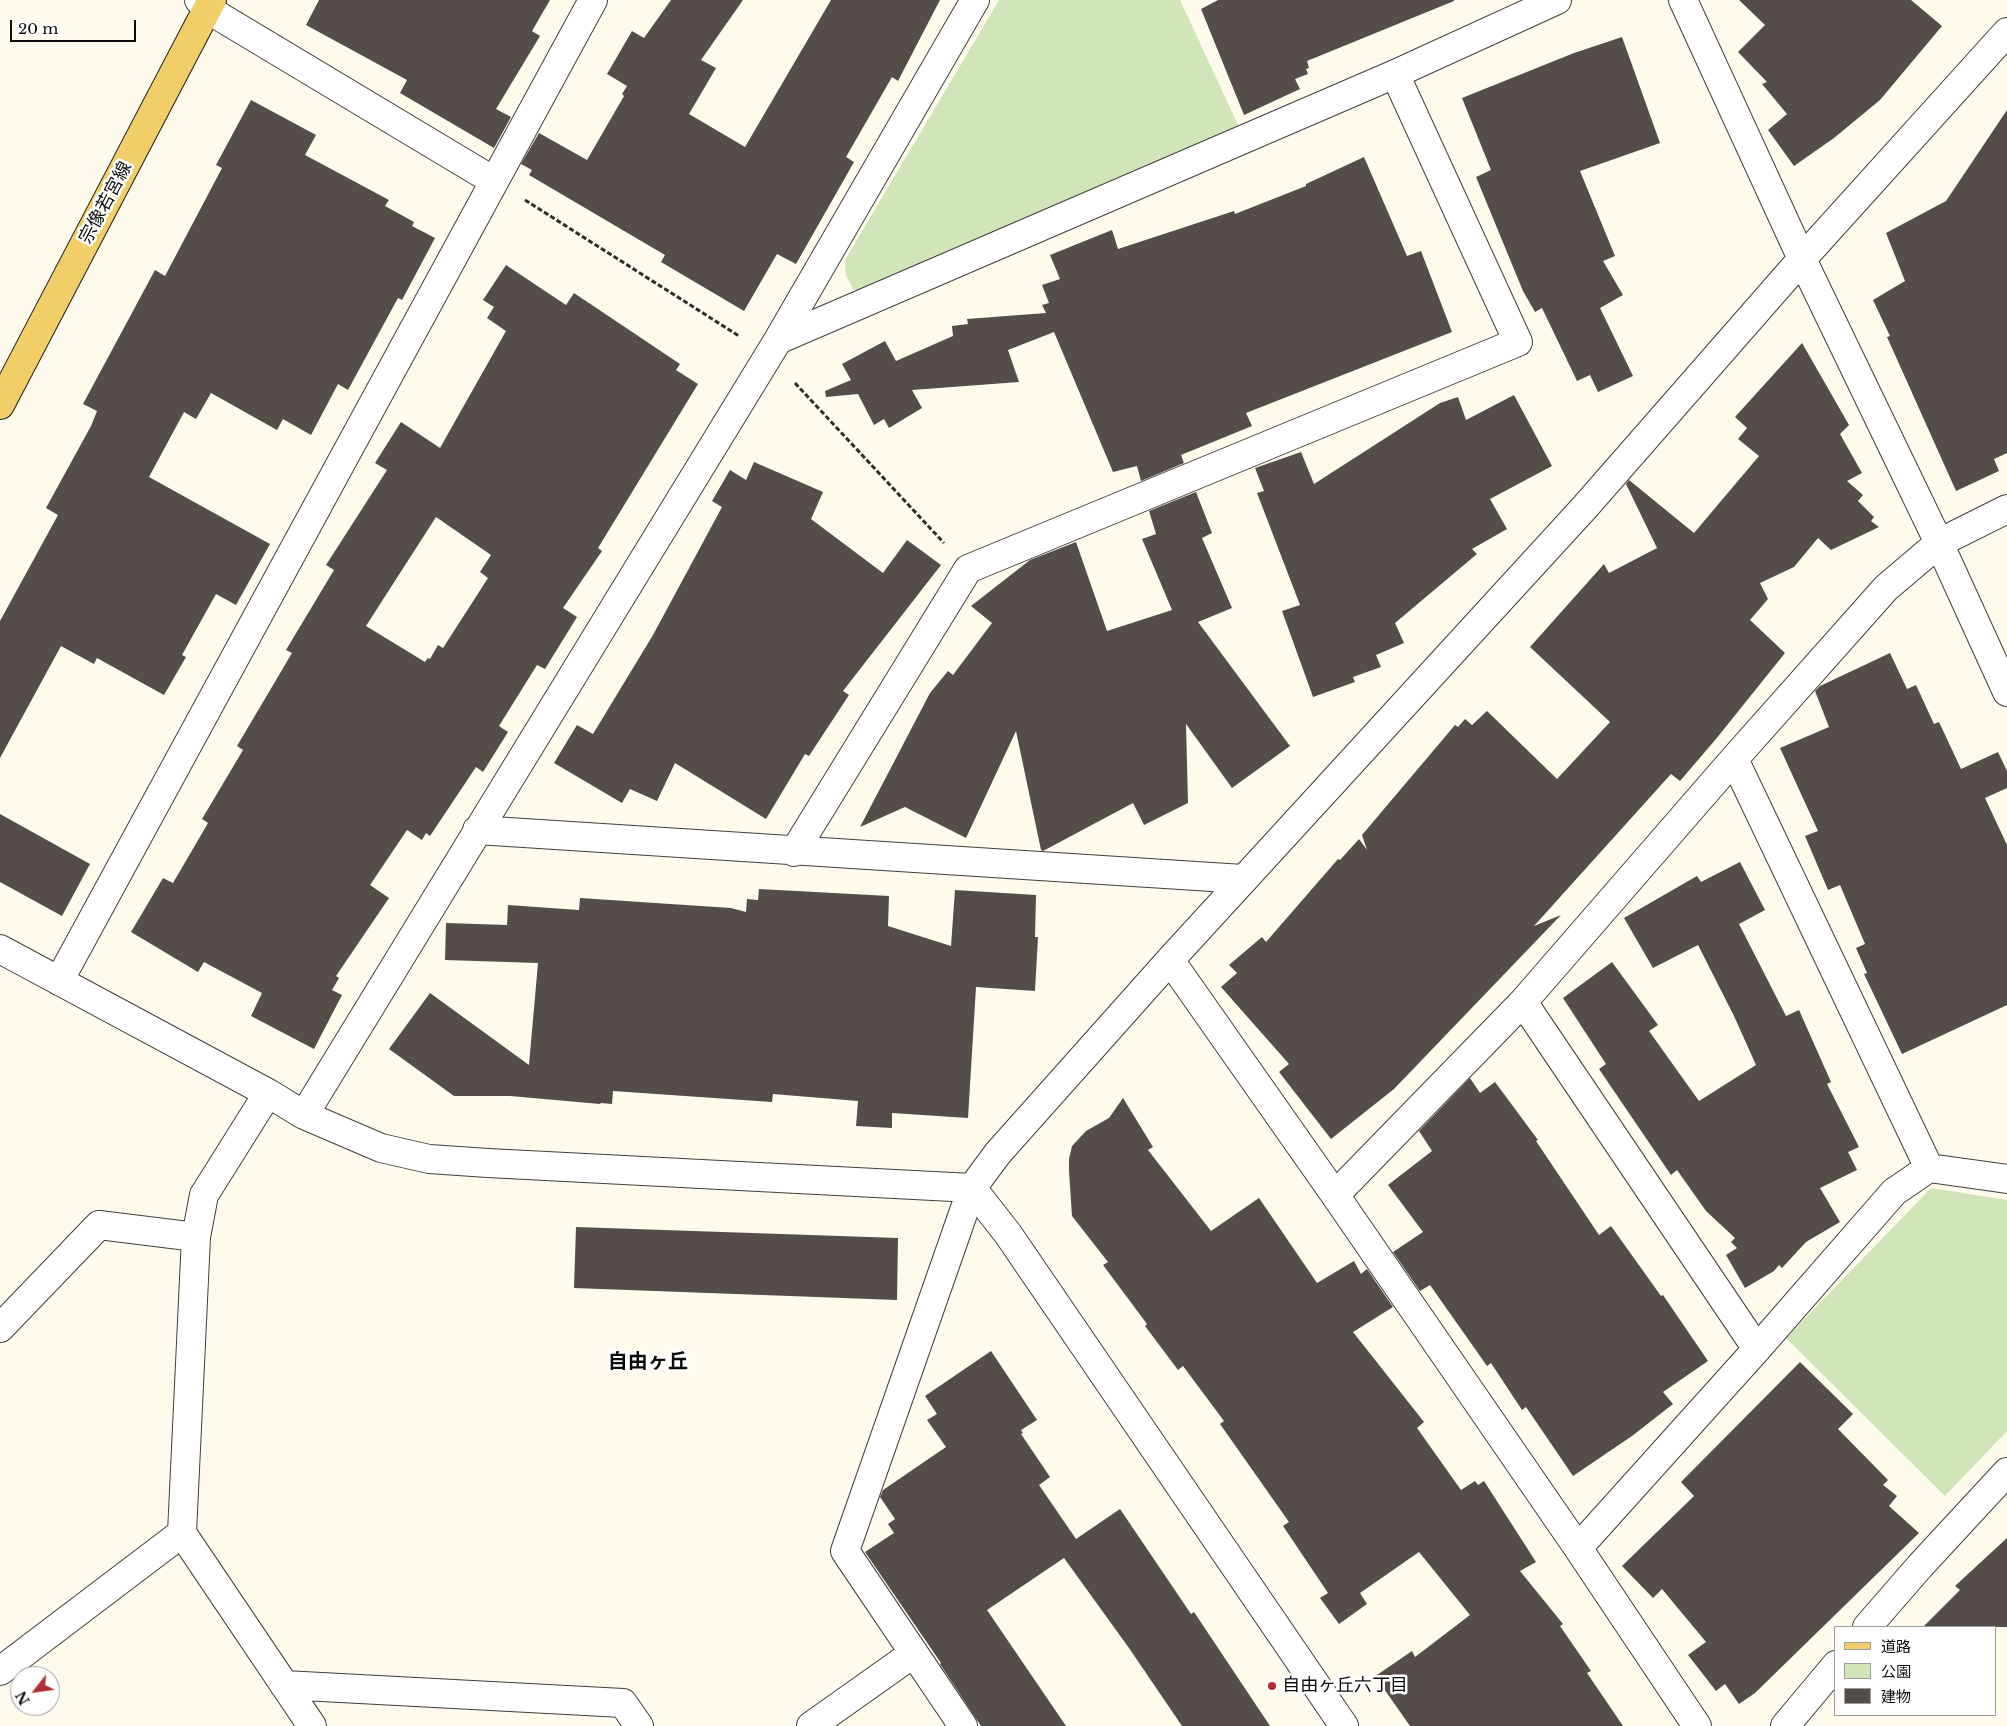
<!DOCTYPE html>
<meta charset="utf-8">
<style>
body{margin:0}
#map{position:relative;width:2007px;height:1726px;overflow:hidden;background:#fefaec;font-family:"Libre Baskerville","Noto Sans JP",serif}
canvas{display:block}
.legend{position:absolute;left:1834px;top:1626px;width:162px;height:90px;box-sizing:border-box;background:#fff;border:1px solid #9e9e9e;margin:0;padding:6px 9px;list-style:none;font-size:15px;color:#0c0c0c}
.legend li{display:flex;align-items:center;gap:10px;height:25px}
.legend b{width:25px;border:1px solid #9e9e9e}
.north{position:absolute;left:10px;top:1666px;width:50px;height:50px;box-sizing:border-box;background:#fff;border:1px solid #9e9e9e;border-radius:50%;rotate:240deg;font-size:14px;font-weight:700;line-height:20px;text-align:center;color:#0c0c0c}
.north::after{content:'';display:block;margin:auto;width:18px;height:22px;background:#b42c34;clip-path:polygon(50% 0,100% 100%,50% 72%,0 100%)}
.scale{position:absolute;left:10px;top:20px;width:126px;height:22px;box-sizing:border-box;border:2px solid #0c0c0c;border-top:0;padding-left:6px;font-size:15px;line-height:18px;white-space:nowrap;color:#0c0c0c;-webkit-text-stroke:4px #fff;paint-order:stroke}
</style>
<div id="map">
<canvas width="2007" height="1726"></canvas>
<ul class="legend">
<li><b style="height:6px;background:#f1ce68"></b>道路</li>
<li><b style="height:14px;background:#d0e6b8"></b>公園</li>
<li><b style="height:14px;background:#544d49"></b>建物</li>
</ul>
<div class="north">N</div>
<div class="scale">20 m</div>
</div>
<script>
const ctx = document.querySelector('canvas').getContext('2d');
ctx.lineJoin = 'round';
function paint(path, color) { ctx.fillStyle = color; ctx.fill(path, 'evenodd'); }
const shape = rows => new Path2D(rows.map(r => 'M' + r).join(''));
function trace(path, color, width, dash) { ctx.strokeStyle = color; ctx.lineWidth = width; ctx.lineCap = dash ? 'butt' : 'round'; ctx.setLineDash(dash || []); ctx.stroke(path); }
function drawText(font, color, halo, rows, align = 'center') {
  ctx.font = font + ' "Libre Baskerville","Noto Sans JP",serif'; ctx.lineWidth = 5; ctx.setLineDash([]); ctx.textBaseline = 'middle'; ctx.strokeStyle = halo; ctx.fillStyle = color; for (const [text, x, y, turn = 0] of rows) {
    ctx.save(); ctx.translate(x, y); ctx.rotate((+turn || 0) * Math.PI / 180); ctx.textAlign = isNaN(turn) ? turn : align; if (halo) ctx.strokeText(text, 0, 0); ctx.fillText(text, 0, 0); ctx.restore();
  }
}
const green = shape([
 [999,0,1180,0,1239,127,859,292,853,289,846,275,845,260],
 [1931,1188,2007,1200,2007,1431,1945,1496,1786,1338]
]);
const building = shape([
 [319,0,550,0,532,31,540,36,496,109,511,117,494,148,400,93,407,80,306,25],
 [671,0,743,0,701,60,716,68,689,114,745,147,831,0,940,0,898,81,892,77,846,157,854,162,796,264,777,254,744,311,661,262,665,255,529,175,532,170,521,164,539,133,587,160,624,96,622,94,627,86,607,74,632,31,644,38],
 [1218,0,1454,0,1454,1,1307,61,1309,68,1306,69,1308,74,1295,79,1300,89,1244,115,1201,9],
 [1739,0,1911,0,1942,26,1880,100,1834,138,1794,166,1768,130,1787,114,1762,84,1767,82,1738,52,1765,25],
 [1622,37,1660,143,1580,171,1615,256,1603,261,1623,295,1600,308,1633,376,1598,392,1590,375,1577,381,1542,308,1535,312,1523,291,1476,177,1491,170,1462,98,1574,53],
 [251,100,316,135,305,155,389,200,385,206,414,222,412,226,435,238,402,300,398,298,348,390,338,384,311,435,283,419,277,430,211,393,196,419,184,412,149,477,270,544,236,605,216,594,182,655,186,657,164,695,97,658,94,664,61,646,0,758,0,621,58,515,46,508,91,426,97,411,83,404,155,270,165,276,222,168,216,165],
 [2007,110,2007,453,1994,459,1999,471,1956,491,1887,337,1890,336,1873,300,1905,281,1886,233,1946,201],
 [1364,157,1407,256,1421,251,1452,332,1246,413,1252,426,1181,455,1184,463,1141,481,1137,466,1113,472,1054,332,1008,350,1019,382,912,390,922,408,889,428,884,419,874,425,858,394,826,397,825,391,851,380,842,364,885,341,896,361,953,336,952,326,968,324,967,319,1046,313,1042,305,1049,303,1042,285,1060,279,1050,255,1112,230,1118,249,1234,211,1235,214,1306,186,1306,184],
 [506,265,566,305,574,293,680,364,676,370,698,384,598,548,602,551,563,608,577,617,545,669,537,665,499,726,508,732,483,772,476,767,430,836,426,833,422,840,407,830,370,885,389,898,336,976,339,978,332,990,342,995,314,1049,251,1016,262,993,204,962,198,972,131,932,163,878,173,883,208,823,202,819,243,750,237,746,292,653,286,650,334,570,326,565,387,470,375,463,401,422,440,448,506,331,487,318,494,307,483,300],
 [436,517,491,555,480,572,488,578,443,648,438,645,430,659,428,658,425,662,366,626],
 [1802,343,1849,425,1840,434,1862,473,1847,481,1863,495,1858,501,1874,517,1871,521,1879,527,1831,550,1818,538,1794,567,1760,583,1768,599,1750,620,1785,653,1716,739,1680,781,1671,774,1534,926,1561,915,1394,1089,1331,1139,1279,1072,1289,1064,1221,987,1237,973,1229,965,1262,937,1266,942,1338,859,1340,860,1359,839,1367,850,1362,835,1455,725,1458,727,1465,719,1472,725,1487,711,1557,779,1610,722,1530,647,1604,564,1609,573,1657,548,1626,484,1629,480,1694,533,1759,456,1738,439,1747,428,1735,417],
 [1514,395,1552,466,1490,499,1507,529,1472,549,1477,554,1395,623,1404,643,1376,655,1381,667,1353,677,1355,682,1313,697,1282,611,1300,605,1257,493,1264,491,1255,468,1301,452,1314,484,1440,403,1458,397,1466,420],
 [754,462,823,492,811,519,883,573,907,540,941,565,843,691,849,695,809,756,805,754,766,819,675,763,657,801,630,789,622,803,554,763,577,725,593,734,653,635,722,507,712,501,730,470,746,480],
 [1196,492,1212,533,1202,538,1232,608,1198,622,1290,746,1232,788,1186,724,1188,803,1144,825,1133,803,1043,851,1041,850,1016,731,966,838,905,807,860,827,930,693,948,671,953,675,992,623,971,606,1030,560,1076,542,1107,631,1172,610,1142,539,1156,534,1149,511],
 [1890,653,1907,689,1916,685,1934,724,1939,722,1961,769,1998,752,2007,771,2007,788,1985,798,2007,845,2007,1005,1902,1054,1864,974,1867,973,1856,948,1865,944,1840,885,1828,890,1805,836,1818,831,1780,748,1829,727,1815,691,1820,686],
 [0,814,90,864,62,916,0,882],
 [1740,862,1765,910,1739,924,1786,1016,1799,1010,1831,1082,1827,1084,1859,1147,1848,1152,1857,1170,1820,1188,1840,1222,1806,1242,1782,1268,1779,1265,1774,1271,1745,1288,1726,1255,1737,1248,1731,1242,1735,1238,1706,1211,1677,1170,1671,1175,1599,1069,1606,1064,1563,998,1612,962,1658,1025,1649,1031,1699,1101,1756,1065,1734,1016,1698,945,1653,968,1624,918,1697,876,1701,882],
 [759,889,889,896,888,926,951,946,955,890,1036,895,1035,937,1038,937,1035,991,976,987,968,1118,892,1113,892,1128,856,1126,858,1101,773,1094,772,1102,613,1091,612,1104,601,1103,600,1104,510,1096,454,1096,389,1049,430,993,529,1065,538,963,445,960,446,923,507,925,508,905,579,910,580,898,731,908,746,912,747,899,758,900],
 [1470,1078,1480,1093,1495,1082,1538,1140,1536,1141,1599,1235,1611,1226,1661,1296,1663,1295,1708,1361,1663,1392,1673,1404,1632,1436,1573,1476,1526,1407,1522,1410,1491,1363,1487,1366,1430,1285,1420,1291,1393,1252,1423,1232,1388,1185,1432,1151,1419,1131],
 [1123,1098,1153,1147,1148,1150,1211,1231,1259,1198,1317,1283,1354,1261,1361,1274,1367,1269,1393,1307,1353,1332,1424,1422,1417,1428,1461,1490,1475,1481,1478,1485,1484,1481,1536,1562,1520,1571,1563,1624,1560,1626,1591,1671,1587,1673,1623,1726,1410,1726,1382,1686,1377,1675,1412,1651,1415,1657,1470,1615,1419,1552,1360,1593,1367,1604,1339,1624,1320,1598,1328,1593,1283,1526,1289,1522,1220,1424,1224,1421,1183,1366,1178,1370,1145,1326,1147,1324,1103,1265,1108,1262,1072,1216,1069,1171,1069,1159,1072,1146,1086,1131,1109,1118],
 [576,1227,898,1238,897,1300,574,1288],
 [991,1351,1037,1420,1021,1430,1023,1433,1021,1434,1050,1477,1039,1485,1076,1539,1120,1509,1191,1614,1194,1612,1270,1726,1182,1726,1129,1648,1064,1558,987,1610,1066,1726,981,1726,940,1664,941,1663,865,1552,894,1533,888,1524,895,1519,880,1497,883,1490,946,1447,927,1420,937,1414,925,1396],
 [1800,1362,1853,1414,1838,1429,1888,1480,1883,1485,1897,1496,1889,1506,1919,1533,1755,1693,1739,1704,1725,1684,1716,1691,1688,1655,1706,1642,1662,1589,1653,1598,1622,1566,1694,1496,1681,1482],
 [2007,1538,2007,1627,1923,1627,1960,1590,1955,1586]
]);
const path = shape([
 [525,200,739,336],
 [795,383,944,543]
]);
const minor = shape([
 [199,0,207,9,494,181],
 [1683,0,1802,259,1939,543,2007,692],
 [778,340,1395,74,1557,0],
 [1734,759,1929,1168],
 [477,830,1243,879],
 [794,852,968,569,1518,342,1395,74],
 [0,949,268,1093,304,1115,381,1148,429,1159,488,1163,972,1188,1008,1234,1344,1726],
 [1170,960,1335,1195,1578,1548,1697,1726],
 [59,981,593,0],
 [1523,1002,1757,1349],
 [268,1093,204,1195,196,1237,182,1533,312,1726],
 [304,1115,778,340,975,0],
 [1335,1195,1523,1002,1734,759,1886,588,1939,543,2007,509],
 [0,1328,99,1225,196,1237],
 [1578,1548,1757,1349,1894,1192,1929,1168,2007,1179],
 [1867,1627,1920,1566,2007,1472],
 [0,1671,182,1533],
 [284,1685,623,1703,639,1726],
 [811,1726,914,1653],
 [963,1726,845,1551,972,1188,998,1153,1170,960,1585,507,1802,259,2007,32],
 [1785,1726,1836,1665]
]);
const major = shape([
 [0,405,212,0]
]);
const markers = [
 [1272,1686,5,"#b42c34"]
];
const streetNames = [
 ["宗像若宮線",106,203,-62]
];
const poiNames = [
 ["自由ヶ丘六丁目",1282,1686]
];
const quarterNames = [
 ["自由ヶ丘",648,1362]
];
paint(green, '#d0e6b8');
paint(building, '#544d49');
trace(minor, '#3f3f3f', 30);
trace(major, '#1d1d1d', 30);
trace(path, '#2e2e2e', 3, [5, 2.5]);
trace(minor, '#fff', 28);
trace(major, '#f1ce68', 28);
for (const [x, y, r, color] of markers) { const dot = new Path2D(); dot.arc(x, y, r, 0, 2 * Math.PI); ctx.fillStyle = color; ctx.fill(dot); trace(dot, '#fff', 2); }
drawText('18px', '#0c0c0c', '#fff', streetNames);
drawText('18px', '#0c0c0c', '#fff', poiNames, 'left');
drawText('bold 20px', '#0c0c0c', '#fff', quarterNames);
</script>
